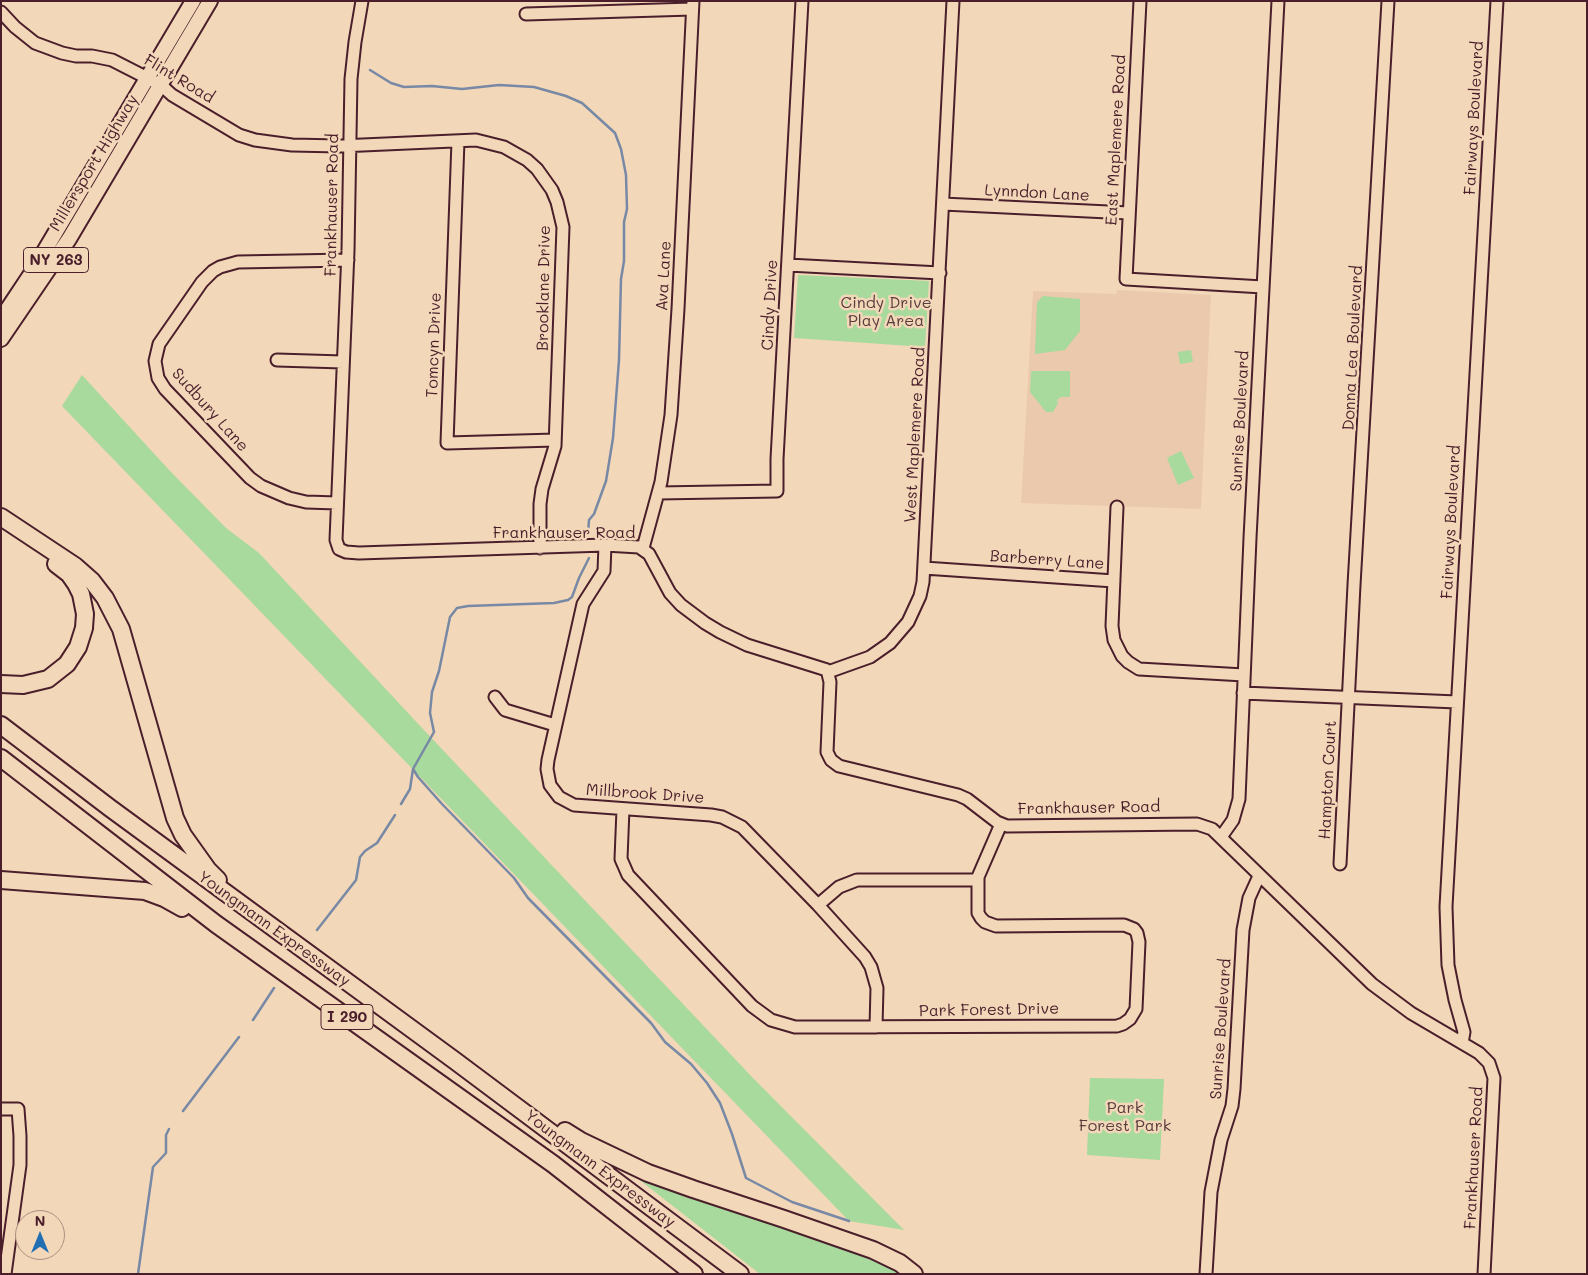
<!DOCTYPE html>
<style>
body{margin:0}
#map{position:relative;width:1588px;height:1275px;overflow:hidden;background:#f3d7b9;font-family:Mali,sans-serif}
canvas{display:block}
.frame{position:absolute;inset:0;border:2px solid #4a1f2b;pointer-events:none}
.north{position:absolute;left:15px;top:1210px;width:50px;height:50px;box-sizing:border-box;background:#f3d7b9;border:1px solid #af8d80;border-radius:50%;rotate:0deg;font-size:14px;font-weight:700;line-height:20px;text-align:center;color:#4a1f2b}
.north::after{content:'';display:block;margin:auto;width:18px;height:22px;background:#1f6fb2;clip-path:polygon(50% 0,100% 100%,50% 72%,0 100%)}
</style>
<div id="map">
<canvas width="1588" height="1275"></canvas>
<div class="frame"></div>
<div class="north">N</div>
</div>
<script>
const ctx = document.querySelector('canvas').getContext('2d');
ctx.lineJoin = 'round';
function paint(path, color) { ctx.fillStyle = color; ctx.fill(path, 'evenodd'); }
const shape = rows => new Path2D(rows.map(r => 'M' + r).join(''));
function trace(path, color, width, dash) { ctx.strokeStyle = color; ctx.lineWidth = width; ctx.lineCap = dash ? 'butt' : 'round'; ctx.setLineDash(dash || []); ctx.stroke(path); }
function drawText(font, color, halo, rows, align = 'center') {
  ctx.font = font + ' Mali,sans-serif'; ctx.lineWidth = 5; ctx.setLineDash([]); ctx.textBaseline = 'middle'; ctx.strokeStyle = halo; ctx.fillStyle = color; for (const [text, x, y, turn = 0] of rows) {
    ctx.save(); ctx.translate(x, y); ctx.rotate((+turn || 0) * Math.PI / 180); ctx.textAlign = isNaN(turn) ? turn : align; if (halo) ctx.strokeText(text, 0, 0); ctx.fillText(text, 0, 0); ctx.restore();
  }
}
const built = shape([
 [1117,290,1211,295,1201,509,1021,503,1033,291,1116,294]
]);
const green = shape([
 [798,275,929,281,925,347,794,338],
 [1043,296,1080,299,1080,331,1065,350,1035,354,1037,302],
 [1191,350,1193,362,1180,364,1178,352],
 [1031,371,1070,371,1070,397,1061,397,1057,400,1058,403,1053,412,1046,412,1030,392],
 [82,375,170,471,226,528,259,553,423,729,752,1077,904,1230,849,1221,62,406],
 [1181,451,1194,478,1178,485,1167,458],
 [1090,1078,1164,1079,1160,1160,1087,1155],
 [623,1167,882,1259,902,1274,760,1274]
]);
const stream = shape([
 [370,70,391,83,404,87,432,86,462,89,499,85,534,87,566,96,582,103,615,133,621,149,626,175,627,209,624,222,624,261,621,279,619,360,613,438,606,481,594,514,589,520,588,534],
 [413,769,418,777,442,804,514,878,528,898,651,1023,665,1042,691,1064,707,1083,720,1103,732,1134,746,1178,792,1202,849,1221],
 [401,804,410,789,413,769,434,732,430,713,432,692,439,671,450,617,457,608,468,606,554,603,568,600,572,597,579,578,589,558],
 [317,930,356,880,360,857,365,851,377,843,395,815],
 [253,1020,274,988],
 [183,1111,239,1037],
 [138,1274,153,1167,166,1153,166,1135,169,1129]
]);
const minor = shape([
 [362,1,355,42,351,79,348,251,336,540,339,549,346,552,359,553,605,545,639,547,649,554,670,593,681,605,705,623,720,632,747,645,827,670,830,682,827,752,831,760,839,766,958,795,967,799,997,822,1007,826,1197,824,1212,829,1372,984,1411,1013,1479,1053,1489,1063,1494,1078,1484,1274],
 [1140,1,1126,279,1263,287],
 [1,12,15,27,35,43,62,53,76,56,92,56,112,60,161,85,172,95,239,135,255,140,292,145,340,146,476,140,504,147,527,160,537,169,552,190,557,202,563,227,555,446,542,489,540,504,540,548],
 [526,14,692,9],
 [458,141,447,443,555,440],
 [943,204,1129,213],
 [788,265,940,273],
 [277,360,343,362],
 [658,493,777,491,777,459,802,1],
 [337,503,306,502,289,498,261,486,250,478,165,389,158,378,155,361,159,344,202,282,213,271,220,267,238,262,348,260],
 [1117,507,1112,626,1114,640,1122,656,1128,662,1139,669,1244,675],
 [605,545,604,571,583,604,548,760,547,769,550,785,559,797,574,805,711,815,722,817,742,827,818,905,865,957,871,967,877,988,876,1027],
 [643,548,661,482,671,415,678,309,693,1],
 [924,568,1114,581],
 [828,672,870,657,890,643,908,622,920,596,923,582,953,1],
 [1243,693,1457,702],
 [495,697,505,710,555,725],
 [623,809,621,859,628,875,752,1006,771,1020,795,1027,1117,1026,1123,1024,1130,1019,1136,1009,1139,942,1137,933,1134,929,1124,925,996,926,985,922,981,918,978,913,978,877,1001,824],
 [1221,837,1233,820,1239,799,1250,538,1278,1],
 [1340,864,1354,585,1388,1],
 [818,905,839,887,857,880,978,880],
 [1462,1043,1464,1032,1455,1000,1448,965,1446,907,1497,1],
 [1,1109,18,1109,20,1136,20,1165,5,1274],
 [1206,1274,1211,1192,1221,1140,1232,1106,1234,1089,1243,930,1249,898,1259,876]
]);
const major = shape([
 [1,319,29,277,193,1],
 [1,339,69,239,210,1]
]);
const highway = shape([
 [1,317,6,313],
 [1,517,75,566,92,581,105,598,121,629,175,818,183,835,208,870,218,880],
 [1,684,23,685,48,679,67,664,78,647,84,628,85,614,81,594,76,584,69,574,56,564],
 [1,725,110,808,454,1060,740,1274],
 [1,758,216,924,553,1164,694,1274],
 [1,880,145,891,164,898,182,908],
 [565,1131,581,1141,648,1173,693,1189,784,1219,873,1250,900,1263,914,1274]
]);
const shields = [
 [56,260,65],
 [347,1017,52]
];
const shieldNames = [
 ["NY 263",56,260],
 ["I 290",347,1017]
];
const streetNames = [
 ["Flint Road",179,79,31],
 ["Fairways Boulevard",1474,118,-87],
 ["East Maplemere Road",1116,140,-87],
 ["Millersport Highway",94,163,-59],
 ["Lynndon Lane",1037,193,3],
 ["Frankhauser Road",332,205,-89],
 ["Ava Lane",664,276,-87],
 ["Brooklane Drive",544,288,-89],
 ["Cindy Drive",770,305,-87],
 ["Tomcyn Drive",434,345,-88],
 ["Donna Lea Boulevard",1353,348,-87],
 ["Sudbury Lane",210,410,48],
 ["Sunrise Boulevard",1240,421,-87],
 ["West Maplemere Road",915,435,-87],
 ["Fairways Boulevard",1451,522,-87],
 ["Frankhauser Road",564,533],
 ["Barberry Lane",1047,560,4],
 ["Hampton Court",1328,780,-87],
 ["Millbrook Drive",645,794,4],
 ["Frankhauser Road",1089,808,-1],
 ["Youngmann Expressway",274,929,36],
 ["Park Forest Drive",989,1010,-1],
 ["Sunrise Boulevard",1221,1029,-86],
 ["Frankhauser Road",1474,1158,-87],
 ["Youngmann Expressway",600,1169,37]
];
const parkNames = [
 ["Cindy Drive",886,303],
 ["Play Area",886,321],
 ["Park",1125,1108],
 ["Forest Park",1125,1126]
];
paint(built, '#ebc9ac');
paint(green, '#a7da9c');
trace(stream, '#7889a5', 2.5);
trace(minor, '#4a1f2b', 15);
trace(major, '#4a1f2b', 18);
trace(highway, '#4a1f2b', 20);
trace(minor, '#f3d7b9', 11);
trace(major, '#f3d7b9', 14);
trace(highway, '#f3d7b9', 16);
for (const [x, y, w] of shields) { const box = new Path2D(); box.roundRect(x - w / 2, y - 12.5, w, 25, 4); ctx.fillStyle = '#f3d7b9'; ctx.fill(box); trace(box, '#4a1f2b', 1); }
drawText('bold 15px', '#4a1f2b', null, shieldNames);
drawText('16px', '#4a1f2b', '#f3d7b9', streetNames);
drawText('16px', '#583b3c', '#f3d7b9', parkNames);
</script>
